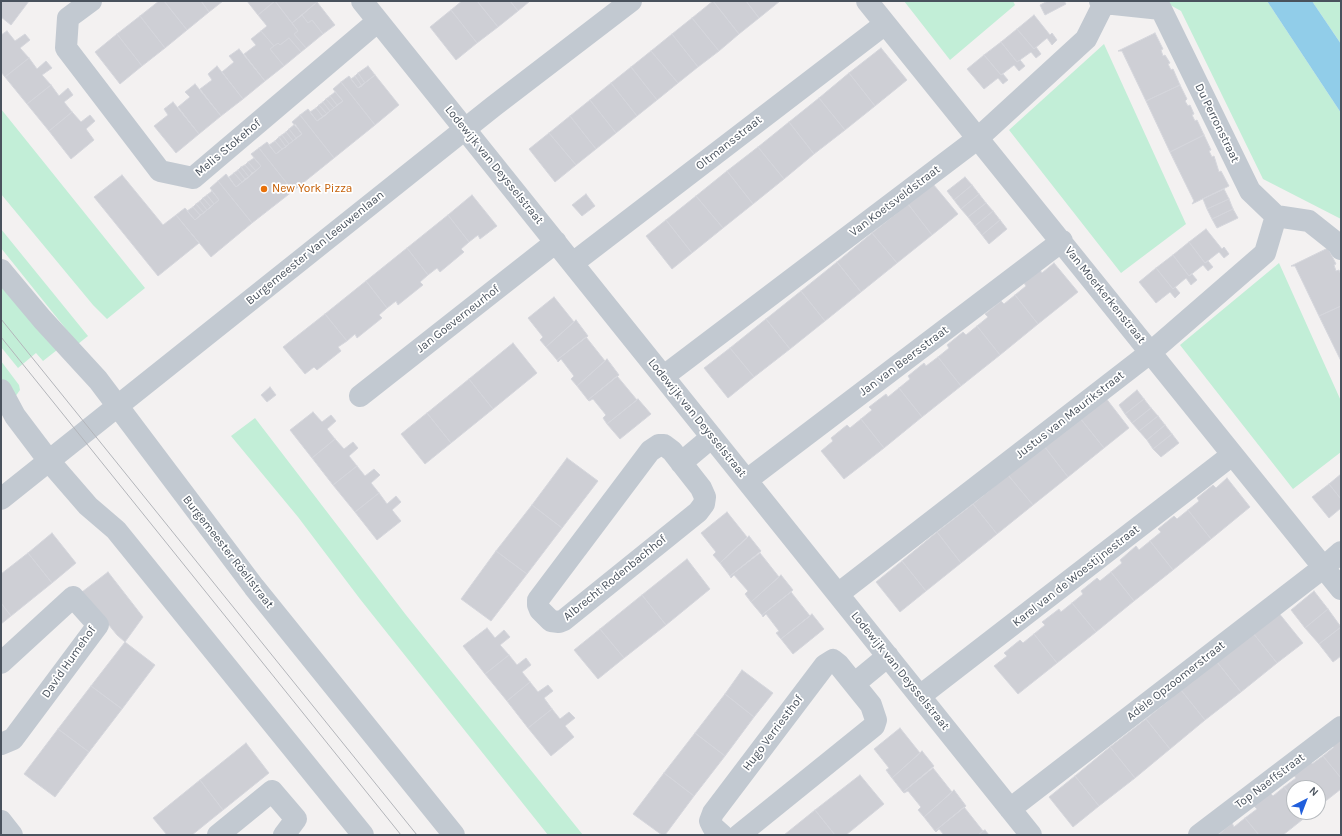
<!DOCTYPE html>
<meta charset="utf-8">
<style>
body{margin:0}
#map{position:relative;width:1342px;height:836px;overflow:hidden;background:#f3f1f1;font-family:Karla,sans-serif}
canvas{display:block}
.frame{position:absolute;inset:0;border:2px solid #49525d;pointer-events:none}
.north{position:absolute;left:1286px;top:780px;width:40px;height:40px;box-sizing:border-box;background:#fff;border:1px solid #b6babe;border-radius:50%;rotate:42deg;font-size:11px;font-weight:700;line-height:16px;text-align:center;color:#49525d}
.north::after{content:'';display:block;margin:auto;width:14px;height:18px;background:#215fdc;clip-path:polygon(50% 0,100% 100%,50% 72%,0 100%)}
</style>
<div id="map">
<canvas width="1342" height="836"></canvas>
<div class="frame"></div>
<div class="north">N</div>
</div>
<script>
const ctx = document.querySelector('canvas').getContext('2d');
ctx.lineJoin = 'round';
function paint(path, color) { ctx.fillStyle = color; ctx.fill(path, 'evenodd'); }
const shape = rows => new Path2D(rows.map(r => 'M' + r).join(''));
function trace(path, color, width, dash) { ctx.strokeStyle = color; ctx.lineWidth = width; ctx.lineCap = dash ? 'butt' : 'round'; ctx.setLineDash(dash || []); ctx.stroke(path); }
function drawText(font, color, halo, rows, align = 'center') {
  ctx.font = font + ' Karla,sans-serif'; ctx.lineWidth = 3.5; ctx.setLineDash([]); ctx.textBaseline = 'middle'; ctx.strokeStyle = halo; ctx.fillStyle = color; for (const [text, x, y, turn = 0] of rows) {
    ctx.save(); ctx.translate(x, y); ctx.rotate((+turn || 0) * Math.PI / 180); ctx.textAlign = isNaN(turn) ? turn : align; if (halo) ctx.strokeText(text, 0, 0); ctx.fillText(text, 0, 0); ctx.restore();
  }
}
const green = shape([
 [904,1,1013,1,1015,5,950,60],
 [1163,1,1267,1,1341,113,1341,219,1263,179,1181,11],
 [1312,1,1341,1,1341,44],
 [1104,44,1186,224,1121,273,1009,130],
 [1,109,145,288,107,319,93,305,1,194],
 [1,229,88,336,78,344,1,248],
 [1279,263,1341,401,1341,452,1293,489,1180,345],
 [1,282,57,350,43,361,36,353,18,368,1,347],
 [1,361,19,385,20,390,15,397,1,378],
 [255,418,406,615,583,835,548,835,360,599,298,517,231,436]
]);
const water = shape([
 [1267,1,1312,1,1341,44,1341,113]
]);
const building = shape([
 [1,1,29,1,11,25,1,17,1,1],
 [159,1,164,1,187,30,165,48,140,16,159,1],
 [164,1,201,1,209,12,187,30,164,1],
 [201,1,223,1,209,12,201,1],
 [247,1,275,1,258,15,247,1],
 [275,1,298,31,294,34,306,48,301,52,289,38,280,45,278,43,274,46,261,31,267,26,258,15,275,1],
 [275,1,316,1,317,2,292,23,275,1],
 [462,1,477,1,498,27,477,43,451,10,462,1],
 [477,1,510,1,518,11,498,27,477,1],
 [510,1,530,1,518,11,510,1],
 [713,1,739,34,719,51,692,18,713,1],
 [713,1,746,1,759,18,739,34,713,1],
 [746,1,780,1,759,18,746,1],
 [1048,1,1064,1,1066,4,1045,15,1040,5,1048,1],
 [317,2,335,25,323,34,312,20,308,23,302,15,317,2],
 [451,10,477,43,456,60,430,27,451,10],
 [302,15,308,23,312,20,323,34,306,48,294,34,298,31,292,23,302,15],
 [1034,15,1050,35,1052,33,1057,40,1052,45,1047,38,1034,49,1017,29,1034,15],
 [140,16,165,48,142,66,117,34,140,16],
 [692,18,719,51,698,67,672,34,692,18],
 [1017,29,1034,49,1036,47,1041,54,1036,58,1031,52,1017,62,1001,42,1017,29],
 [7,31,15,41,25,34,30,40,20,48,29,58,5,77,1,72,1,35,7,31],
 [261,31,274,46,270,49,284,66,265,81,244,54,256,45,251,39,261,31],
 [1155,33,1163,49,1161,50,1163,56,1165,55,1170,63,1168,64,1171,70,1173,69,1180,85,1146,101,1122,51,1118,51,1155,33],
 [117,34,142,66,120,84,95,52,117,34],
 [672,34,698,67,678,83,651,51,672,34],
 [289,38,301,52,284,66,270,49,278,43,280,45,289,38],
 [1001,42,1017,62,1020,60,1025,66,1019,71,1014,65,1001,75,984,55,1001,42],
 [881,48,907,80,875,106,849,73,881,48],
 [239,49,265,81,243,99,222,72,234,62,229,56,239,49],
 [651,51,678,83,657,100,631,67,651,51],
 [984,55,1001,75,1003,74,1008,80,1003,84,998,78,984,89,967,69,984,55],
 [29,58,37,69,46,61,52,68,42,75,51,85,27,104,5,77,29,58],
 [217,66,243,99,221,116,200,89,212,80,208,74,217,66],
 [368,66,375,75,365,83,358,73,368,66],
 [631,67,657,100,637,116,611,83,631,67],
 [358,73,365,83,362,86,355,76,358,73],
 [849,73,875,106,845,130,819,98,849,73],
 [375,75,399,105,375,125,341,82,349,76,358,88,375,75],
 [355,76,362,86,358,88,351,79,355,76],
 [341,82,375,125,334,158,300,115,308,109,317,121,343,101,333,89,341,82],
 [611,83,637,116,616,133,590,100,611,83],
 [195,84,221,116,199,134,178,107,190,97,185,92,195,84],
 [51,85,59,96,68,88,73,95,64,102,72,112,49,131,27,104,51,85],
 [1180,85,1187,99,1185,101,1188,106,1190,105,1194,114,1192,115,1195,121,1197,120,1204,135,1170,152,1146,101,1180,85],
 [335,92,343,101,337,105,330,96,335,92],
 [330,96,337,105,334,108,326,99,330,96],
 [819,98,845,130,814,154,789,122,819,98],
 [326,99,334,108,330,111,323,102,326,99],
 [590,100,616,133,596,149,570,116,590,100],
 [173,102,199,134,176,153,154,126,168,115,164,109,173,102],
 [323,102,330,111,327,114,319,105,323,102],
 [319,105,327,114,323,117,316,108,319,105],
 [316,108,323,117,317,121,310,112,316,108],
 [72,112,81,122,90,115,95,121,86,129,94,140,71,159,49,131,72,112],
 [300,115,334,158,293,191,259,148,267,142,276,154,302,134,292,122,300,115],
 [570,116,596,149,576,165,549,133,570,116],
 [789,122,814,154,784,179,758,147,789,122],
 [295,124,302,134,296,138,289,129,295,124],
 [289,129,296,138,293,141,286,132,289,129],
 [286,132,293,141,289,144,282,135,286,132],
 [549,133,576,165,555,182,529,149,549,133],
 [282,135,289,144,286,147,279,137,282,135],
 [1204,135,1211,150,1209,151,1212,157,1214,156,1219,172,1221,171,1229,186,1192,204,1194,201,1170,152,1204,135],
 [279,137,286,147,282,149,275,141,279,137],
 [275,141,282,149,276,154,269,145,275,141],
 [758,147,784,179,753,204,727,171,758,147],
 [259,148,293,191,252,223,218,181,226,174,236,187,249,177,261,166,251,154,259,148],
 [254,158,261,166,256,171,248,162,254,158],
 [248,162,256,171,252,173,245,165,248,162],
 [245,165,252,173,249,177,241,167,245,165],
 [241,167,249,177,245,179,238,170,241,167],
 [238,170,245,179,242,182,234,173,238,170],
 [727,171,753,204,723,228,696,196,727,171],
 [234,173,242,182,236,187,229,177,234,173],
 [122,175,163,225,176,215,199,243,158,276,94,197,122,175],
 [965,177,972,185,954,200,947,191,965,177],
 [218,181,252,223,211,257,176,215,185,208,195,220,214,204,219,200,210,188,218,181],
 [933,184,958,214,932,235,908,204,933,184],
 [972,185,979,194,961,209,954,200,972,185],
 [1224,189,1229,199,1207,209,1203,199,1224,189],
 [212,191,219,200,214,204,207,195,212,191],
 [586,194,595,206,582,216,572,205,586,194],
 [979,194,986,203,968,217,961,209,979,194],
 [207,195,214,204,211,207,203,198,207,195],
 [472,195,497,226,480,239,478,235,469,242,448,215,472,195],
 [696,196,723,228,692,253,666,220,696,196],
 [203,198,211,207,207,210,200,201,203,198],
 [1229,199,1233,209,1212,219,1207,209,1229,199],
 [200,201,207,210,204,213,196,204,200,201],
 [986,203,993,211,975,226,968,217,986,203],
 [196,204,204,213,200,215,193,207,196,204],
 [908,204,932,235,897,263,872,233,908,204],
 [193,207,200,215,195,220,187,211,193,207],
 [1233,209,1238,218,1217,228,1212,219,1233,209],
 [993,211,1000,220,982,235,975,226,993,211],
 [448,215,469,242,461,249,464,252,440,272,437,268,428,275,407,248,448,215],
 [666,220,692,253,672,269,646,236,666,220],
 [1000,220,1007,229,989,244,982,235,1000,220],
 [1206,229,1222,249,1224,247,1229,254,1224,258,1219,252,1205,263,1189,242,1206,229],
 [872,233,897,263,861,292,837,262,872,233],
 [1189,242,1205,263,1208,261,1213,267,1208,271,1203,265,1189,276,1173,255,1189,242],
 [407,248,428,275,420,282,423,285,398,305,396,301,387,308,366,281,407,248],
 [1328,248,1336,264,1334,265,1336,271,1339,270,1341,275,1341,306,1319,316,1295,266,1291,266,1328,248],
 [1173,255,1189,276,1192,274,1197,280,1191,285,1186,278,1173,289,1156,268,1173,255],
 [837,262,861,292,825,321,801,291,837,262],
 [1054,263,1078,292,1038,324,1015,295,1026,286,1024,283,1040,270,1042,273,1054,263],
 [1156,268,1173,289,1175,287,1180,293,1175,298,1170,292,1156,303,1139,282,1156,268],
 [366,281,387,308,379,315,382,318,357,338,355,334,347,341,325,314,366,281],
 [801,291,825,321,790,349,766,319,801,291],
 [1015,295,1038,324,1000,355,977,326,988,317,985,314,1001,301,1004,304,1015,295],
 [554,297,574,322,546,347,540,340,543,337,528,318,554,297],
 [1341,306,1341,361,1319,316,1341,306],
 [325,314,347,341,338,347,341,351,317,370,314,367,305,374,283,347,325,314],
 [766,319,790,349,754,377,730,348,766,319],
 [576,320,588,336,557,360,546,347,576,320],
 [977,326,1000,355,961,386,938,357,949,348,947,345,963,332,966,335,977,326],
 [586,337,605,361,577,386,571,379,574,376,561,359,558,362,557,360,586,337],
 [513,343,537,373,493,409,469,379,513,343],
 [730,348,754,377,728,398,704,368,730,348],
 [938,357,961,386,922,417,899,388,910,379,908,376,924,363,926,366,938,357],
 [607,359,619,375,588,400,577,386,607,359],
 [617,376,637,400,607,424,603,418,606,415,593,399,589,401,588,400,617,376],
 [469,379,493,409,451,443,427,413,469,379],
 [270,387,276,395,267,402,261,395,270,387],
 [899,388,922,417,884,448,861,419,872,410,869,407,886,394,888,397,899,388],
 [1137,390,1144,399,1125,414,1119,405,1137,390],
 [1105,397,1129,428,1104,448,1080,418,1105,397],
 [638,399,651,414,620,439,607,424,638,399],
 [1144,399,1151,408,1132,423,1125,414,1144,399],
 [1151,408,1158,416,1139,431,1132,423,1151,408],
 [313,412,322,422,331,415,336,421,327,429,335,439,312,458,290,430,313,412],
 [427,413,451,443,425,464,401,434,427,413],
 [1158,416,1165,425,1147,440,1139,431,1158,416],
 [1080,418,1104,448,1068,477,1044,446,1080,418],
 [861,419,884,448,844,479,821,451,833,441,831,438,847,425,850,428,861,419],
 [1165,425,1172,434,1153,449,1147,440,1165,425],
 [1172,434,1179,443,1161,457,1153,449,1172,434],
 [335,439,344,449,353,442,358,448,349,456,357,466,333,485,312,458,335,439],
 [1044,446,1068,477,1033,505,1008,475,1044,446],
 [567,458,598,481,562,528,532,505,567,458],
 [357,466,365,476,374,469,380,475,371,483,379,493,355,512,333,485,357,466],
 [1341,474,1341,499,1329,484,1341,474],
 [1008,475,1033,505,997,534,973,504,1008,475],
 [1227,478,1250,507,1211,539,1188,510,1199,501,1197,498,1213,485,1216,488,1227,478],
 [1329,484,1341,499,1341,508,1329,518,1312,497,1329,484],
 [379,493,387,504,396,496,401,502,392,510,401,521,377,540,355,512,379,493],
 [973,504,997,534,961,563,937,532,973,504],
 [532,505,562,528,527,574,496,551,532,505],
 [1188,510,1211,539,1173,570,1150,541,1161,532,1158,529,1174,516,1177,519,1188,510],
 [727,512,747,537,720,563,713,555,716,552,701,533,727,512],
 [937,532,961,563,926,591,902,561,937,532],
 [52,533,76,563,52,583,28,553,52,533],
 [749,536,761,551,730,576,720,563,749,536],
 [1150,541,1173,570,1134,601,1111,572,1122,563,1120,560,1136,546,1139,550,1150,541],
 [496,551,527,574,491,621,461,599,496,551],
 [28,553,52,583,11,616,1,603,1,574,28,553],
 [760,553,779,577,751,602,745,594,748,591,734,575,731,578,730,576,760,553],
 [687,559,710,589,666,625,642,595,687,559],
 [902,561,926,591,900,612,876,582,902,561],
 [108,572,143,617,125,642,117,635,82,592,108,572],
 [1111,572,1134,601,1096,632,1072,603,1083,594,1081,591,1097,578,1100,581,1111,572],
 [781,575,793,590,762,615,751,602,781,575],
 [1314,591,1328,609,1305,628,1291,610,1314,591],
 [791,592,810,616,781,639,776,633,779,631,766,614,763,617,762,615,791,592],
 [642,595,666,625,624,658,600,629,642,595],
 [1,603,11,616,1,624,1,603],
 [1072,603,1096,632,1057,663,1034,634,1045,625,1042,622,1059,609,1061,612,1072,603],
 [1328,609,1341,627,1319,644,1305,628,1328,609],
 [1278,612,1303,643,1277,663,1253,633,1278,612],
 [812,614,824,629,793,654,781,639,812,614],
 [1341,627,1341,656,1333,662,1319,644,1341,627],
 [487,628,495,638,504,630,510,637,500,645,509,655,485,674,463,646,487,628],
 [600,629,624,658,598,679,574,650,600,629],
 [1253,633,1277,663,1241,692,1217,662,1253,633],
 [1034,634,1057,663,1018,694,994,666,1007,656,1004,653,1020,640,1023,643,1034,634],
 [125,642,155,665,122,709,91,686,125,642],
 [509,655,517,665,526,658,531,665,522,672,530,682,507,701,485,674,509,655],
 [1217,662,1241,692,1205,720,1181,690,1217,662],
 [742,670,773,693,754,717,725,694,742,670],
 [530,682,538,692,548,685,553,691,544,698,552,709,528,728,507,701,530,682],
 [91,686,122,709,89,752,58,729,91,686],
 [1181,690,1205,720,1170,749,1146,719,1181,690],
 [725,694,754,717,725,756,695,733,725,694],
 [552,709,560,719,569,712,575,718,565,726,574,737,551,756,528,728,552,709],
 [1146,719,1170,749,1135,778,1110,747,1146,719],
 [900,728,920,753,892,778,886,770,889,768,874,749,900,728],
 [58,729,89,752,55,797,24,774,58,729],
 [695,733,725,756,694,796,664,773,695,733],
 [1341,736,1341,778,1323,756,1334,747,1331,744,1341,736],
 [246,743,269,773,223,810,200,780,246,743],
 [1110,747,1135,778,1099,806,1075,776,1110,747],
 [922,751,934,766,903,792,892,778,922,751],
 [1323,756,1341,778,1341,789,1318,807,1318,788,1294,788,1294,799,1284,787,1296,778,1293,774,1309,761,1312,764,1323,756],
 [933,768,952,792,924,817,918,810,921,807,908,791,904,793,903,792,933,768],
 [664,773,694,796,665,835,662,835,633,814,664,773],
 [860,775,884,804,846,835,835,835,815,810,860,775],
 [1075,776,1099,806,1073,827,1049,797,1075,776],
 [200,780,223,810,192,835,167,835,153,818,200,780],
 [1284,787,1294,799,1294,812,1304,812,1307,816,1283,835,1259,835,1245,818,1257,809,1254,806,1270,793,1273,796,1284,787],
 [954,790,966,806,935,831,924,817,954,790],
 [964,807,983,831,978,835,944,835,939,829,936,832,935,831,964,807],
 [815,810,835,835,784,835,815,810],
 [1245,818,1259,835,1218,835,1232,823,1234,827,1245,818],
 [985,830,989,835,978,835,983,831,985,830]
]);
const minor = shape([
 [91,1,68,18,66,48,160,171,193,178,378,21],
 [362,1,1031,835],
 [867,1,1341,589],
 [1100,1,1104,3,1161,9,1250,191,1276,216,1309,221,1338,244,1341,249],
 [573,263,885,24],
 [664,376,977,139,1086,39,1104,3],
 [360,396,556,242],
 [659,445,664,445,672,451,701,488,705,497,704,504,698,512,564,620,559,622,551,621,540,610,538,605,538,600,650,451,659,445],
 [681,463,712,437],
 [747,480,1062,241],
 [838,594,1151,352,1265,253,1276,216],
 [1,663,73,597,98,625,13,739,1,744],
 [854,684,888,656],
 [920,696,1232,455],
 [1010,809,1324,567,1341,552],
 [1,821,12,835],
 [218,835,272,791,296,819,284,835],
 [722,835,713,827,710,821,713,813,825,665,833,660,838,664,871,705,876,720,874,726,739,835],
 [1199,835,1341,727]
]);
const tertiary = shape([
 [1,270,42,319,98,380,254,587,454,835],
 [1,390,15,416,49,461,88,506,116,530,363,835],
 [1,499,494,106,631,1]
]);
const tram = shape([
 [1,319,417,835],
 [1,337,401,835]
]);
const markers = [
 [264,189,4,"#e8710a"]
];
const streetNames = [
 ["Du Perronstraat",1217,123,64],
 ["Oltmansstraat",729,143,-38],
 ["Melis Stokehof",228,148,-40],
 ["Lodewijk van Deysselstraat",494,165,51],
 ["Van Koetsveldstraat",895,201,-37],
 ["Burgemeester Van Leeuwenlaan",315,248,-39],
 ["Van Moerkerkenstraat",1105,295,51],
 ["Jan Goeverneurhof",458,319,-38],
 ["Jan van Beersstraat",904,361,-37],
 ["Justus van Maurikstraat",1070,415,-38],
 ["Lodewijk van Deysselstraat",697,418,51],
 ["Burgemeester Röellstraat",228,552,52],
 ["Karel van de Woestijnestraat",1076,576,-38],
 ["Albrecht Rodenbachhof",615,578,-39],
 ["David Humehof",69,662,-55],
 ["Lodewijk van Deysselstraat",900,671,51],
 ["Adèle Opzoomerstraat",1176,681,-38],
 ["Hugo Verriesthof",773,733,-53],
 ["Top Naeffstraat",1270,781,-37]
];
const foodNames = [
 ["New York Pizza",272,189]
];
paint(green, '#c2eed7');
paint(water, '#91cde9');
paint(building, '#cecfd5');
trace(building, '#d5d6dc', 1);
trace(minor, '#c2c9d1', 22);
trace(tertiary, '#c2c9d1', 22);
trace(tram, '#b3b5ba', 1);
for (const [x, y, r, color] of markers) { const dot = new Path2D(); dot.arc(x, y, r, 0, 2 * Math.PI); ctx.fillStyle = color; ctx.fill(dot); trace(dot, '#fff', 1.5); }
drawText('12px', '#49525d', '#fff', streetNames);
drawText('12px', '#c56008', '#fff', foodNames, 'left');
</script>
